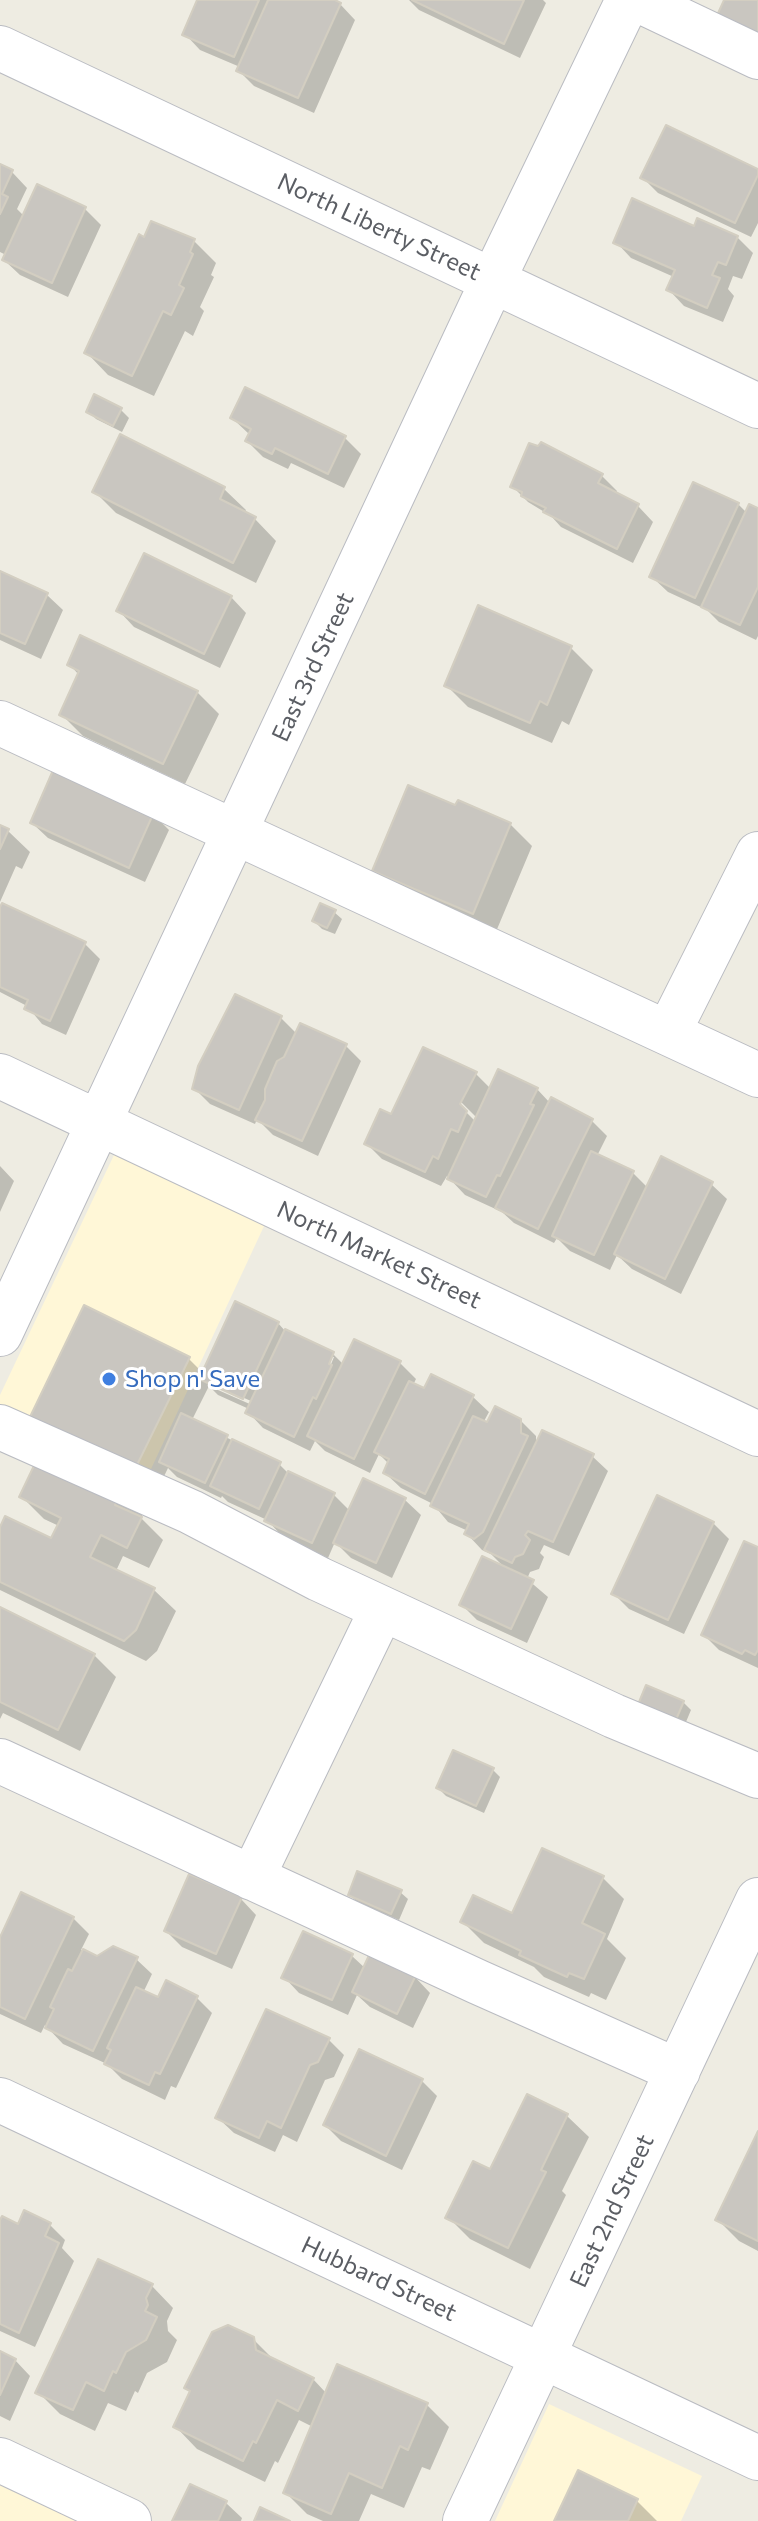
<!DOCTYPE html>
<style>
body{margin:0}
canvas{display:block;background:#eeece2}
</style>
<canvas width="758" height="2521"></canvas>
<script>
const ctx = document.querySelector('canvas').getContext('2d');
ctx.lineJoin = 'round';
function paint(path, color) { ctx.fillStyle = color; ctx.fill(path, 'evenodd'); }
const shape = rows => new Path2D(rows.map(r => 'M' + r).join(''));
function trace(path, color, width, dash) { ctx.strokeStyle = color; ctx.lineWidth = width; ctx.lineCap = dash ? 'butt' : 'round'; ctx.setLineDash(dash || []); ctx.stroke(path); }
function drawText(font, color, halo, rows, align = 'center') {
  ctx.font = font + ' Commissioner,sans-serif'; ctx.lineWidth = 6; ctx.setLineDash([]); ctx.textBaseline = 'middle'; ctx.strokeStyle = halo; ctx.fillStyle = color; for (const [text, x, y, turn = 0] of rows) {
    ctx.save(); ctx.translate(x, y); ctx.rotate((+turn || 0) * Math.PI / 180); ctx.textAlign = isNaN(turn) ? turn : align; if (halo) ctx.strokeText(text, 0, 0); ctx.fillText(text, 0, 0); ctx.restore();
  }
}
const commercial = shape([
 [114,1155,265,1224,144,1484,0,1411,0,1395],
 [549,2404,702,2476,681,2521,495,2521],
 [0,2480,86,2521,0,2521]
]);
const shadow = shape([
 [199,0,330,0,340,4,355,20,314,113,254,86,238,70,240,67,200,50,185,34],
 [409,0,543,0,546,3,520,58,419,10],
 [0,166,12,172,27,188,17,209,24,216,85,209,101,225,68,297,20,275,4,260,6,255,0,252],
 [758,171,758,223,751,237,658,193,643,178],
 [152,223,194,241,216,263,211,275,214,277,200,307,204,311,193,336,185,331,154,396,108,375,87,353],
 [695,229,737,237,753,253,742,279,733,276,728,289,734,296,723,322,684,306,669,290,674,277,631,258,616,242],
 [121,410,129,418,122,432,96,419,88,411],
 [232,418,345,438,361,454,344,488,291,463,288,469,263,457,247,441,250,435],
 [601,475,617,491,615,495,638,506,653,522,633,563,561,527,551,516,528,502,512,486],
 [224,489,246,510,244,514,255,519,276,541,256,583,116,513,94,491],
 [738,504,747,513,758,510,758,636,756,640,719,622,707,610,668,592,652,577],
 [0,574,47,595,63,610,41,659,0,640],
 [231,597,246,613,220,668,134,627,119,611],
 [479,607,571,648,593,670,569,725,562,721,552,743,468,707,446,685],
 [69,664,197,692,219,714,185,784,83,736,61,714,79,675],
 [456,807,510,824,532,846,495,934,396,892,374,871],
 [153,814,169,830,145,882,48,838,32,823],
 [0,827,8,831,30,852,22,869,16,866,0,902],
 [0,912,85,944,100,959,66,1035,42,1024,27,1006,0,992],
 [334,912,342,919,335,934,322,929,314,921],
 [281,1018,297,1034,346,1046,361,1061,318,1156,273,1135,257,1119,255,1124,210,1104,194,1088],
 [476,1074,491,1089,537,1089,550,1103,591,1120,607,1136,597,1156,632,1172,648,1188,711,1184,727,1199,681,1294,632,1269,617,1255,610,1270,570,1251,557,1238,554,1243,514,1223,502,1212,465,1195,447,1176,441,1186,382,1159,367,1144,392,1117],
 [461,1102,477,1118,477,1123,459,1105],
 [0,1166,14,1181,0,1212],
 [85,1308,189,1359,204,1374,278,1323,286,1332,333,1354,344,1365,400,1363,416,1379,413,1385,425,1391,473,1397,489,1412,483,1423,520,1420,536,1436,536,1447,592,1456,608,1471,569,1556,544,1545,540,1553,544,1557,539,1569,530,1572,527,1579,548,1597,527,1643,477,1620,462,1605,505,1568,491,1554,482,1550,467,1534,468,1531,448,1522,433,1504,401,1488,385,1473,389,1464,379,1454,370,1473,325,1451,315,1441,310,1451,263,1428,248,1412,249,1409,218,1395,209,1386,192,1420,279,1464,289,1474,334,1495,350,1511,405,1500,421,1515,392,1578,351,1558,335,1542,328,1558,282,1536,267,1520,228,1502,222,1496,221,1498,177,1477,168,1468,156,1493,52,1443],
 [330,1357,334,1357,327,1374],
 [218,1386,253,1402,252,1405,218,1390],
 [42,1454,143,1513,141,1518,163,1540,149,1568,123,1556,116,1571,154,1590,176,1611,157,1651,146,1661,0,1590,0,1532,52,1541,59,1526,44,1519,22,1497],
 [713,1523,729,1539,684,1634,629,1609,613,1593],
 [758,1550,758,1668,719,1650,703,1634],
 [0,1610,94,1655,116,1677,80,1751,3,1713,0,1719],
 [683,1702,691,1710,683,1729,647,1714],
 [492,1769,500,1777,484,1813,446,1796,438,1788],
 [603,1878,624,1899,607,1939,626,1958,606,2000,591,1993,589,1997,544,1977,534,1967,484,1943,463,1922,513,1915],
 [400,1892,408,1899,399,1920,358,1903,350,1895],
 [241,1899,256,1915,232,1969,182,1947,166,1931],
 [73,1918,89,1934,81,1950,97,1958,136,1959,152,1974,143,1993,159,2000,196,1997,212,2013,176,2088,171,2086,165,2100,122,2079,107,2064,63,2044,45,2025,41,2033,0,2014,0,1941],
 [352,1956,365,1968,415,1977,430,1993,413,2028,370,2007,357,1995,348,2015,299,1993,284,1977],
 [329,2040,344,2055,334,2077,325,2080,297,2142,283,2135,275,2152,234,2133,218,2118],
 [421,2080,437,2096,402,2170,341,2141,325,2125],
 [528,2096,567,2116,589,2137,562,2191,566,2195,530,2269,470,2239,448,2217,491,2172],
 [758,2136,758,2251,739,2241,718,2220],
 [49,2224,65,2240,62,2248,74,2261,35,2347,0,2331,0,2225],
 [152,2286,173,2308,167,2321,168,2331,177,2340,167,2362,147,2373,138,2393,135,2391,126,2411,108,2403,95,2431,60,2414,38,2392],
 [253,2339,276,2362,313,2379,327,2394,427,2405,449,2427,430,2470,422,2467,404,2508,371,2494,359,2521,323,2521,307,2514,285,2492,313,2427,299,2420,278,2463,275,2461,265,2482,197,2449,176,2427,192,2393,187,2388],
 [0,2354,15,2360,30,2376,10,2421,0,2416],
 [637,2501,657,2521,556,2521],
 [226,2503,242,2518,241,2521,174,2521]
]);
const building = shape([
 [197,0,259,0,234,57,182,35,197,0],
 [268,0,335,0,341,3,298,98,236,71,268,0],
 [412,0,524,0,504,44,412,0],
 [724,0,758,0,758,43,714,22,724,0],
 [666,125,758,169,758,175,735,223,640,178,666,125],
 [0,164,13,170,2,194,8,197,0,214,0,164],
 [37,184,86,207,52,283,2,260,37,184],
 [632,198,694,226,697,218,738,236,726,265,718,262,712,275,720,278,707,308,666,290,675,270,613,243,632,198],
 [151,221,195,239,190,252,193,254,179,285,184,288,171,315,163,311,132,376,84,353,139,234,144,237,151,221],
 [245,387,346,436,328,474,275,448,272,454,245,441,251,429,230,418,245,387],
 [94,394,122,408,113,426,86,412,94,394],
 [120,434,225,487,220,499,256,517,233,563,92,492,120,434],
 [541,442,603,474,598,483,639,504,617,549,543,512,546,508,521,496,522,492,510,487,529,443,538,446,541,442],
 [693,482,739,503,695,598,649,577,693,482],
 [749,504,758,508,758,587,740,625,701,607,749,504],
 [144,553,232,596,204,654,116,611,144,553],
 [0,571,48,593,25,644,0,633,0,571],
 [478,605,572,646,547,705,540,701,530,723,444,686,478,605],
 [80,635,198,691,163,764,59,715,79,671,67,665,80,635],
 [54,768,154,812,129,868,30,823,54,768],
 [408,785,455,805,458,800,511,823,473,914,372,871,408,785],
 [0,825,9,829,0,849,0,825],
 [2,903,86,942,50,1021,24,1009,28,1000,0,987,0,907,2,903],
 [320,903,336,910,327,928,312,921,320,903],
 [235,994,282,1016,239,1110,192,1089,198,1066,235,994],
 [300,1023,347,1044,302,1141,255,1120,265,1100,265,1089,277,1061,284,1057,300,1023],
 [423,1047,477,1072,460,1104,467,1111,458,1132,451,1129,438,1159,433,1156,425,1172,364,1144,380,1109,391,1114,423,1047],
 [498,1069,538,1088,530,1104,534,1105,500,1176,497,1175,486,1197,447,1179,498,1069],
 [551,1097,593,1119,538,1229,495,1208,551,1097],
 [591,1151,634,1171,594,1255,552,1236,591,1151],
 [661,1156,713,1182,665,1279,614,1254,661,1156],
 [235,1301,279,1322,243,1399,199,1379,235,1301],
 [84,1305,190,1357,133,1473,28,1421,84,1305],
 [285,1329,334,1352,329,1364,332,1365,316,1399,313,1397,294,1437,245,1413,285,1329],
 [354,1339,401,1361,354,1459,307,1436,354,1339],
 [431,1374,474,1395,425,1494,383,1473,389,1459,374,1452,409,1381,424,1388,431,1374],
 [495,1406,521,1419,521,1433,528,1436,483,1532,474,1539,464,1534,469,1524,430,1506,473,1416,487,1422,495,1406],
 [181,1413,228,1435,205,1483,159,1462,181,1413],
 [542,1430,594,1454,553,1542,528,1531,525,1535,530,1540,523,1554,515,1557,512,1563,484,1550,542,1430],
 [232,1439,281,1462,259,1509,210,1486,232,1439],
 [41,1451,122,1490,115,1505,142,1517,127,1548,101,1535,90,1557,155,1588,136,1630,124,1641,0,1582,0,1527,5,1516,51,1538,61,1518,19,1497,41,1451],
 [288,1471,335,1493,312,1543,264,1521,288,1471],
 [363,1478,406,1498,376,1563,333,1543,363,1478],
 [657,1495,714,1522,668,1620,611,1594,657,1495],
 [744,1541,758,1547,758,1650,755,1655,745,1650,742,1654,701,1635,744,1541],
 [482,1556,534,1580,511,1629,459,1605,482,1556],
 [0,1607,95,1654,58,1730,0,1702,0,1607],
 [646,1685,684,1701,675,1722,637,1707,646,1685],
 [453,1750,494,1768,476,1806,436,1788,453,1750],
 [542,1848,604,1876,582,1923,605,1934,584,1979,569,1973,567,1977,519,1955,521,1951,460,1922,473,1895,512,1913,542,1848],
 [357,1871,402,1890,391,1914,348,1895,357,1871],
 [189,1874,242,1897,216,1954,164,1931,189,1874],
 [21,1892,74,1917,25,2019,0,2007,0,1937,21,1892],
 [303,1931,353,1954,332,2000,281,1978,303,1931],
 [113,1946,138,1957,93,2051,45,2028,54,2009,50,2007,68,1969,72,1971,83,1949,97,1956,113,1946],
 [370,1953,416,1975,397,2014,352,1992,370,1953],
 [166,1980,198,1996,160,2074,155,2072,149,2085,104,2064,111,2050,107,2048,136,1987,158,1997,166,1980],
 [266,2009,330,2038,318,2062,310,2065,281,2128,267,2121,259,2138,215,2118,266,2009],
 [359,2049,423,2079,386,2156,323,2125,359,2049],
 [527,2094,568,2114,541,2170,546,2172,508,2248,445,2218,473,2161,490,2169,527,2094],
 [758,2131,758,2241,715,2220,758,2131],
 [24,2210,51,2223,45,2236,59,2243,19,2333,0,2324,0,2220,2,2216,18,2224,24,2210],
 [98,2259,153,2284,146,2298,148,2305,145,2311,157,2317,146,2340,126,2352,116,2373,113,2371,104,2391,86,2382,73,2410,35,2393,98,2259],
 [228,2325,254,2337,256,2350,314,2378,298,2411,277,2400,256,2443,253,2441,243,2461,173,2427,190,2391,184,2388,212,2332,228,2325],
 [0,2351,16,2359,0,2395,0,2351],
 [337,2364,428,2403,408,2450,400,2446,382,2488,349,2473,331,2514,283,2493,337,2364],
 [578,2470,638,2499,628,2521,554,2521,578,2470],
 [190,2484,227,2501,218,2521,172,2521,190,2484],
 [260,2507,290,2521,254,2521,260,2507]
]);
const minor = shape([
 [638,0,758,57],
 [0,48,758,406],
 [0,723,758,1075],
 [668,1033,758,854],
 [0,1076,758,1434],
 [0,1334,493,280,628,0],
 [0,1427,191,1512,319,1579,614,1716,758,1776],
 [0,1761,478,1982,678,2071],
 [252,1878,382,1609],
 [0,2100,758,2458],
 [0,2460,129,2521],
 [465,2521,758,1900]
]);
const markers = [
 [109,1379,8,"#3f7fe0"]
];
const streetNames = [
 ["North Liberty Street",379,227,25],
 ["East 3rd Street",313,667,-65],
 ["North Market Street",379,1255,25],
 ["East 2nd Street",612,2211,-65],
 ["Hubbard Street",379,2279,25]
];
const shopNames = [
 ["Shop n' Save",125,1379]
];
paint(commercial, '#fff7d7');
paint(shadow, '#0003');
paint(building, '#c9c6c0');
trace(building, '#d3cec1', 2);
trace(minor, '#babcc2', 46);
trace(minor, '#fff', 44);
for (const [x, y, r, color] of markers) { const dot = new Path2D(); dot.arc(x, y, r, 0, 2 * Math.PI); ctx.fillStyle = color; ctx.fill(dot); trace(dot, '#fff', 3); }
drawText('24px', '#5b5e64', '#fff', streetNames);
drawText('24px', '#366cbe', '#fff', shopNames, 'left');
</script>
